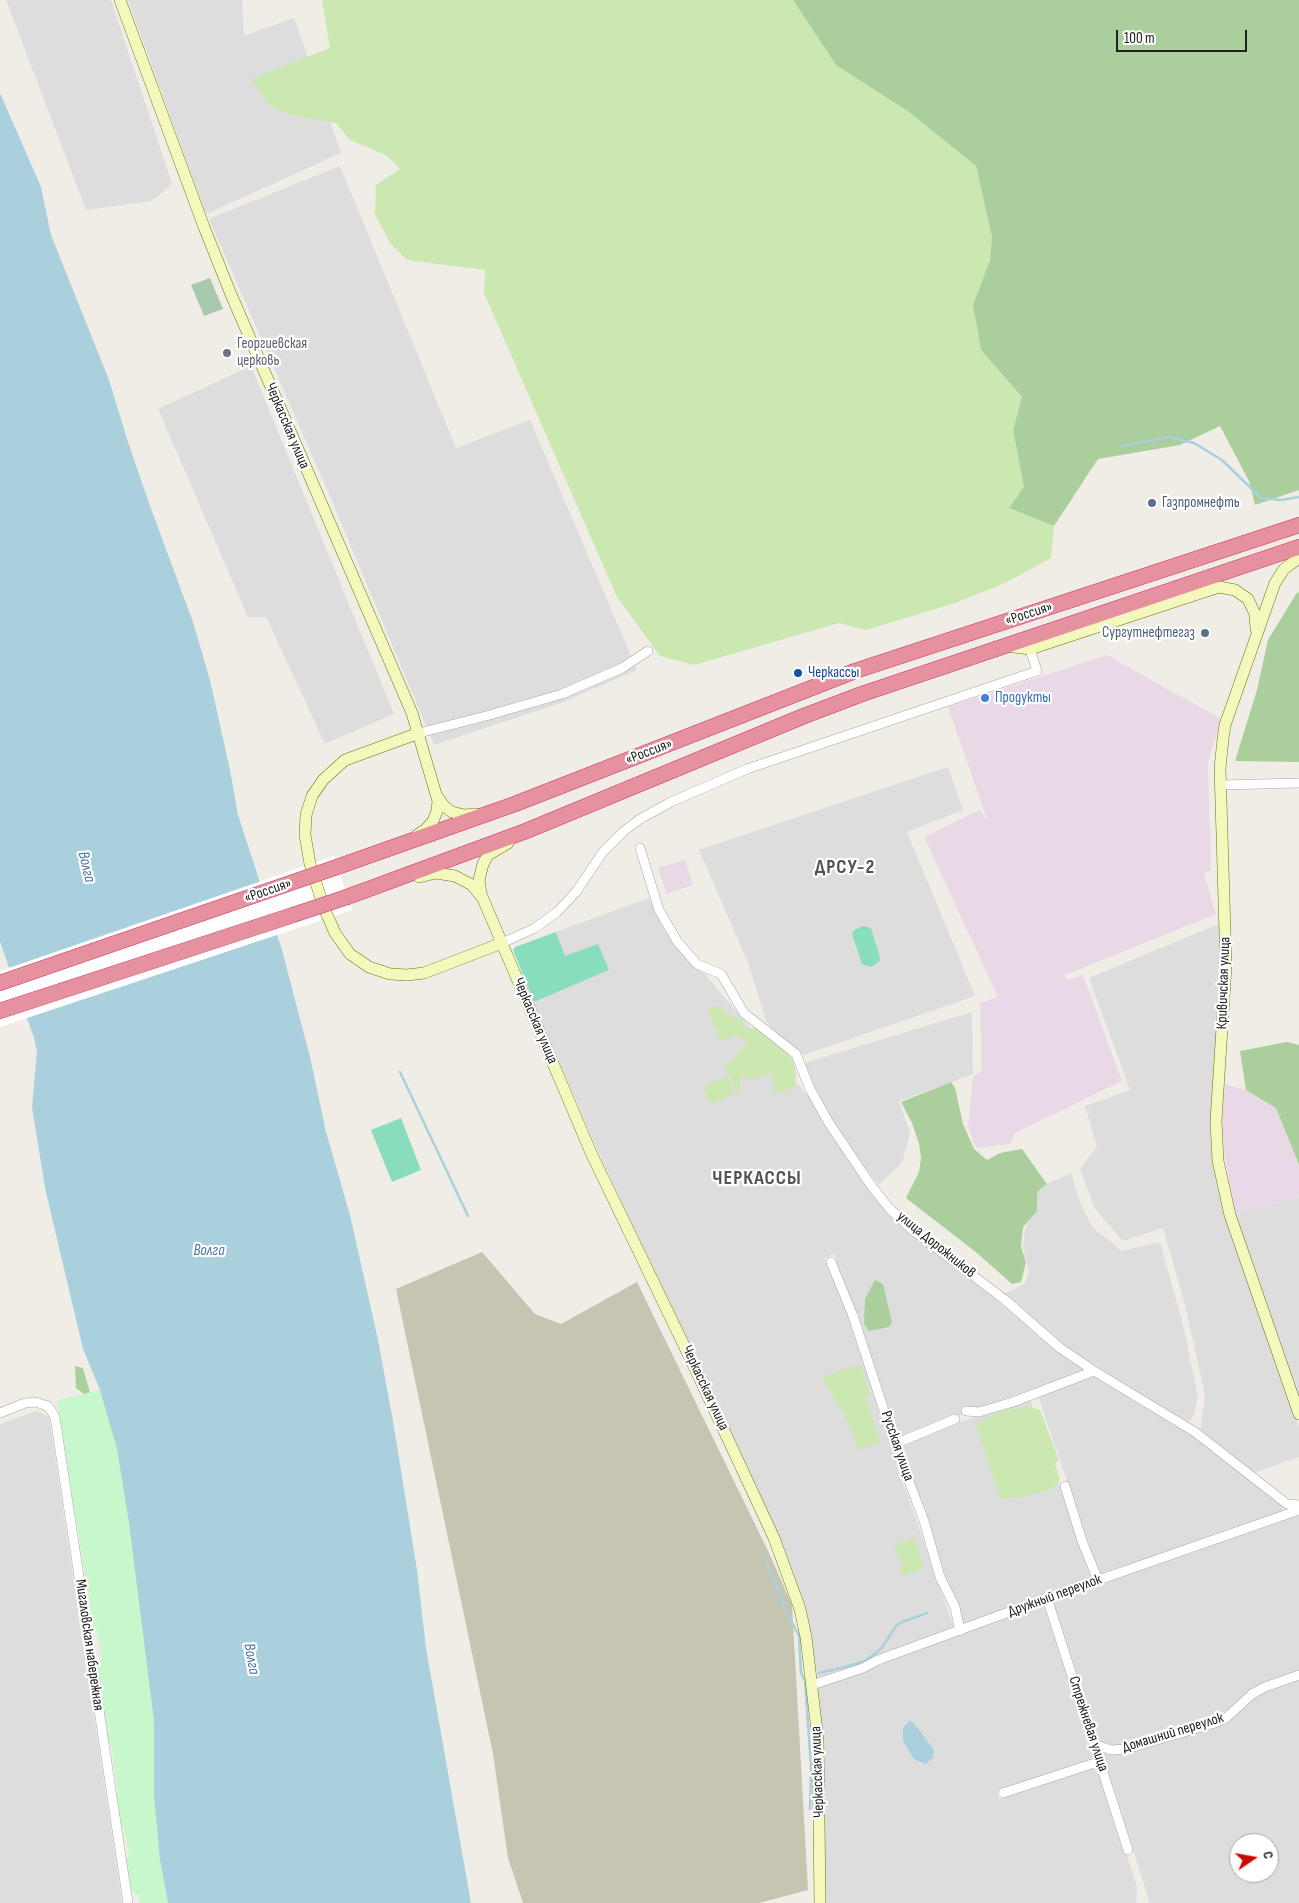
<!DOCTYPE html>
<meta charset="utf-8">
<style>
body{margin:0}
#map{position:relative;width:1299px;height:1903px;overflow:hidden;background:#f0ede7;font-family:"Sofia Sans Condensed",sans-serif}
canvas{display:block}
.north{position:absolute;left:1229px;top:1833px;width:50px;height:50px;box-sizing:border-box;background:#fff;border:1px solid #a6a6a6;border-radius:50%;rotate:78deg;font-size:14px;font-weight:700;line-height:20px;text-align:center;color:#202020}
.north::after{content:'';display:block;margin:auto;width:18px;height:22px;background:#ca0906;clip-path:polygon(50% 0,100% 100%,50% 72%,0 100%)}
.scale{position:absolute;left:1116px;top:30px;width:131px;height:22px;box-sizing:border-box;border:2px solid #202020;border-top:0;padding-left:6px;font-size:15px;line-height:18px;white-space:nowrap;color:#202020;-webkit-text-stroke:4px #fff;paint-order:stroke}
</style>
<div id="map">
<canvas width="1299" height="1903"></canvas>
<div class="north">С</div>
<div class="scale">100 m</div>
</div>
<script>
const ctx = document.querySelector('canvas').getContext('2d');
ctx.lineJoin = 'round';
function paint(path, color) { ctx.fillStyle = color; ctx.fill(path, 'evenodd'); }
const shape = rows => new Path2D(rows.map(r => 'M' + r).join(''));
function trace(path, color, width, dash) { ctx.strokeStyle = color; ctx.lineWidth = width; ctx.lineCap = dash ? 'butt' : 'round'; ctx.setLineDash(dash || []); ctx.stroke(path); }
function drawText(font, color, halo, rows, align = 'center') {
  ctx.font = font + ' "Sofia Sans Condensed",sans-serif'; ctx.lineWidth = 4.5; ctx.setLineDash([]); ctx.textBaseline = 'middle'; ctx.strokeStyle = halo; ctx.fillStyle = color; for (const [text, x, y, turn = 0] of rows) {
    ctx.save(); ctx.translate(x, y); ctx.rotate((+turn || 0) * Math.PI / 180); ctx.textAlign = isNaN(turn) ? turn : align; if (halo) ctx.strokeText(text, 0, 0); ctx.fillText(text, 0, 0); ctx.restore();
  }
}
const residential = shape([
 [6,0,111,0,172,184,152,201,86,210],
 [128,0,242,0,244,36,294,18,341,153,206,214],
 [340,166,456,448,530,420,637,670,561,703,434,745,332,501,209,219],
 [251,366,394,714,325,744,266,617,248,617,158,409],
 [948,767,963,810,907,832,975,996,795,1058,766,1021,749,965,699,850],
 [649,898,665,932,687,958,704,973,813,1102,853,1164,889,1215,1085,1370,896,1438,834,1254,824,1258,829,1271,839,1287,851,1315,890,1446,954,1627,877,1657,862,1665,818,1680,807,1615,774,1529,599,1153,534,1002,609,970,565,956,556,932],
 [1221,923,1224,957,1215,1074,1229,1223,1299,1427,1299,1457,1253,1473,1200,1432,1205,1395,1185,1305,1163,1228,1123,1241,1095,1209,1080,1169,1097,1146,1085,1106,1130,1090,1089,978],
 [972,1012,973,1074,899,1101,910,1133,902,1163,879,1185,843,1141,827,1114,804,1063],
 [1071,1173,1079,1200,1092,1227,1122,1251,1160,1242,1183,1325,1198,1396,1194,1414,1190,1421,1182,1420,1066,1347,1004,1294,1025,1283,1029,1272,1023,1247,1025,1231,1037,1188],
 [1299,1197,1299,1399,1235,1214],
 [1092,1376,1200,1440,1281,1505,1283,1510,1280,1514,1099,1574,1038,1396],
 [1030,1399,1091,1578,963,1624,898,1447,966,1420],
 [36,1411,49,1417,122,1903,0,1903,0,1424],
 [1299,1515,1299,1672,1251,1692,1214,1720,1121,1748,1098,1743,1051,1602],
 [1044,1605,1095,1759,997,1792,999,1799,1098,1766,1137,1887,1136,1903,824,1903,822,1743,818,1685],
 [1299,1679,1299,1903,1150,1903,1101,1750,1126,1752,1231,1720,1266,1689],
 [1239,1843,1269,1843,1269,1873,1239,1873]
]);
const industrial = shape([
 [1107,655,1221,719,1208,763,1211,870,1204,874,1216,914,1065,975,1067,980,1083,975,1122,1081,1015,1133,1011,1144,976,1148,968,1127,973,1077,982,1070,980,1003,998,997,924,837,980,810,988,822,948,707],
 [685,860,693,885,667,894,658,868],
 [1225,1084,1246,1090,1276,1108,1299,1166,1299,1197,1235,1214,1224,1152,1222,1120]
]);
const construction = shape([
 [482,1252,535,1314,561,1324,637,1282,769,1553,792,1605,808,1890,759,1903,523,1903,508,1858,493,1754,396,1289]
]);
const grass = shape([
 [322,0,793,0,836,65,909,112,976,166,992,237,990,260,973,305,981,350,1022,397,1013,430,1024,487,1009,508,1054,526,1051,558,1005,583,955,603,866,630,839,623,694,665,660,656,617,597,484,293,485,270,407,260,390,243,375,214,376,185,400,169,386,155,350,140,336,123,291,115,271,106,251,79,330,48],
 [719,1006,724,1010,725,1015,741,1019,746,1029,757,1027,785,1050,794,1062,796,1075,795,1085,787,1090,778,1092,772,1091,774,1077,770,1073,751,1080,740,1075,740,1091,736,1092,724,1064,734,1059,747,1042,737,1035,723,1041,719,1039,715,1026,707,1009],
 [727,1076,734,1094,710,1104,703,1086],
 [861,1365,870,1396,865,1397,880,1442,858,1450,853,1434,840,1404,837,1405,822,1376],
 [1024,1406,1040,1410,1059,1460,1055,1464,1060,1480,1051,1489,1022,1497,1000,1499,976,1424,999,1412],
 [914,1537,924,1568,903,1576,900,1569,903,1567,894,1545]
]);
const forest = shape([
 [793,0,1299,0,1299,490,1255,505,1249,481,1220,426,1180,445,1098,459,1054,526,1009,508,1024,487,1013,430,1022,397,981,350,973,305,990,260,992,237,976,166,909,112,836,65],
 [1299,592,1299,762,1235,761,1257,690,1268,640,1296,594],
 [1287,1042,1299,1045,1299,1165,1276,1108,1246,1090,1240,1051],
 [951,1082,955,1088,963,1124,974,1149,987,1160,1000,1153,1022,1149,1047,1184,1041,1188,1037,1193,1037,1211,1023,1227,1021,1247,1026,1262,1021,1282,1012,1284,977,1253,906,1198,919,1172,921,1158,919,1144,912,1123,901,1102],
 [875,1280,883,1284,892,1322,889,1327,869,1331,864,1324,865,1299],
 [75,1366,83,1368,92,1400,76,1388]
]);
const cemetery = shape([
 [210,278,223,309,204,316,191,285]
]);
const park = shape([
 [100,1390,117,1449,129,1523,154,1721,154,1796,160,1860,168,1903,140,1903,138,1895,129,1890,126,1861,129,1854,124,1828,118,1822,115,1802,118,1793,111,1744,107,1741,96,1666,102,1659,97,1631,93,1624,57,1400]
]);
const pitch = shape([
 [863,926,871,928,880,958,879,962,871,967,862,964,852,934,854,930],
 [556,932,565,956,598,944,609,970,534,1002,513,950,515,947],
 [401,1118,421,1170,392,1182,371,1130]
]);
const water = shape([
 [0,93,41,187,51,235,109,380,128,442,150,506,193,622,210,680,230,770,238,815,282,950,310,1057,326,1132,350,1215,378,1340,393,1421,417,1570,426,1648,471,1903,168,1903,160,1860,154,1796,154,1721,129,1523,117,1449,100,1390,83,1349,45,1188,32,1107,37,1051,34,1038,0,942],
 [910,1720,920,1731,934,1750,933,1758,925,1764,914,1759,903,1741,903,1728]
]);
const pier = shape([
 [334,856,352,910,0,1027,0,971]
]);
const stream = shape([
 [1122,446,1169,437,1194,443,1222,460,1261,498,1281,500,1299,497],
 [400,1072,468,1216],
 [765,1559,786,1611,799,1636,801,1673,805,1681,811,1767,810,1809],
 [819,1673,845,1667,865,1661,881,1649,896,1626,902,1622,927,1613]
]);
const street = shape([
 [419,733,486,716,562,694,622,668,648,651],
 [1220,785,1299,783],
 [640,848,659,910,677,941,697,964,721,974,744,1013,796,1054,810,1089,829,1123,870,1184,889,1208,911,1229,1004,1299,1060,1348,1094,1371,1195,1432,1287,1504,1299,1505],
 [502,943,535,928,557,912,576,892,603,852,624,831,640,819,671,802,747,769,1037,671,1030,649],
 [831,1262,853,1316,895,1444,924,1521,940,1577,955,1607,960,1631],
 [966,1411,979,1412,1013,1402,1094,1371],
 [0,1413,25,1403,35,1402,48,1406,55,1417,128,1903],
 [895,1444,955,1419],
 [1065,1486,1082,1541,1098,1580],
 [1047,1598,1128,1850],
 [812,1685,863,1668,878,1660,1047,1598,1299,1510],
 [1096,1745,1111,1750,1126,1749,1215,1723,1226,1718,1252,1694,1265,1687,1299,1675],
 [1003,1793,1101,1761]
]);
const secondary = shape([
 [120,0,204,227,230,292,412,713,438,801,437,811,433,821,426,829,417,835],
 [1299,558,1284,569,1275,583,1225,725,1223,739,1220,768,1226,966,1216,1121,1218,1161,1230,1215,1299,1414],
 [1007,646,1030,649,1219,587,1235,590,1248,599,1255,614,1256,629],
 [419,733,345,760,323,780,312,796,306,815,305,835,310,864,324,908,335,933,350,954,369,967,390,974,407,975,424,973,502,943],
 [437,796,444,806,452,812,464,815,476,814],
 [508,843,488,855,483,864,479,880,481,894,592,1155,693,1364,774,1538,800,1609,806,1637,818,1740,820,1903],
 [419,877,436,873,455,876,472,885,480,895]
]);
const highway = shape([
 [337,867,515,804,855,671,1299,525],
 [347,897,526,831,804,716,862,694,1299,547],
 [0,983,78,956],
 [0,1011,293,915]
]);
const highwayBridge = shape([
 [293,915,347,897],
 [78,956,337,867]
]);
const markers = [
 [227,353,5,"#6b7280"],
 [1152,503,5,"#5c6f8a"],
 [1205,633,5,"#5c6f8a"],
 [798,673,5,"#1a4fb4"],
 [985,698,5,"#3f7fe0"]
];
const worshipNames = [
 ["Георгиевская",237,344],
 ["церковь",237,361]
];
const streetNames = [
 ["Черкасская улица",287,426,67],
 ["«Россия»",1029,614,-18],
 ["«Россия»",649,752,-21],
 ["«Россия»",268,891,-19],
 ["Кривичская улица",1224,983,-88],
 ["Черкасская улица",535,1021,67],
 ["улица Дорожников",936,1245,39],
 ["Черкасская улица",705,1388,65],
 ["Русская улица",897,1446,71],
 ["Дружный переулок",1055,1596,-20],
 ["Мигаловская набережная",89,1645,82],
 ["Стрежневая улица",1088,1724,72],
 ["Домашний переулок",1173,1733,-17],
 ["Черкасская улица",818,1772,-92]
];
const serviceNames = [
 ["Газпромнефть",1162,503],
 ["Сургутнефтегаз",1195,633,"right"]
];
const transitNames = [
 ["Черкассы",808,673]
];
const shopNames = [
 ["Продукты",995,698]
];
const waterNames = [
 ["Волга",86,867,77],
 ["Волга",209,1251],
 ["Волга",251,1659,80]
];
const districtNames = [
 ["ДРСУ-2",845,868],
 ["ЧЕРКАССЫ",757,1179]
];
paint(residential, '#dedddd');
paint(industrial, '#e9d9e6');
paint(construction, '#c5c5b2');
paint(grass, '#cae8af');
paint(forest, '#abce9d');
paint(cemetery, '#a9c9ae');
paint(park, '#c6f8cb');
paint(pitch, '#88ddbd');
paint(water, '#a9d0dc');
paint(pier, '#fff');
trace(stream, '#a9d0dc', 2.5);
trace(street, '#a7a7a7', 10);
trace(secondary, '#687608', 12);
trace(highway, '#d62c63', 16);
trace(street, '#fff', 9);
trace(secondary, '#f4f8bd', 11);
trace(highway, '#e591a0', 15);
trace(highwayBridge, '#d62c63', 16, []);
trace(highwayBridge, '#e591a0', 15);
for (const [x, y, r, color] of markers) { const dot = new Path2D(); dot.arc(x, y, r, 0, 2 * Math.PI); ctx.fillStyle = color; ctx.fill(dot); trace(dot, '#fff', 2); }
drawText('15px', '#5b616d', '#fff', worshipNames, 'left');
drawText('15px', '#202020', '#fff', streetNames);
drawText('15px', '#4e5e75', '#fff', serviceNames, 'left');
drawText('15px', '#164399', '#fff', transitNames, 'left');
drawText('15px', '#366cbe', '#fff', shopNames, 'left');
drawText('italic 16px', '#4b78a6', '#fff', waterNames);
ctx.letterSpacing = '1px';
drawText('bold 20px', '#535353', '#fff', districtNames);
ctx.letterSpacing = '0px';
</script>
